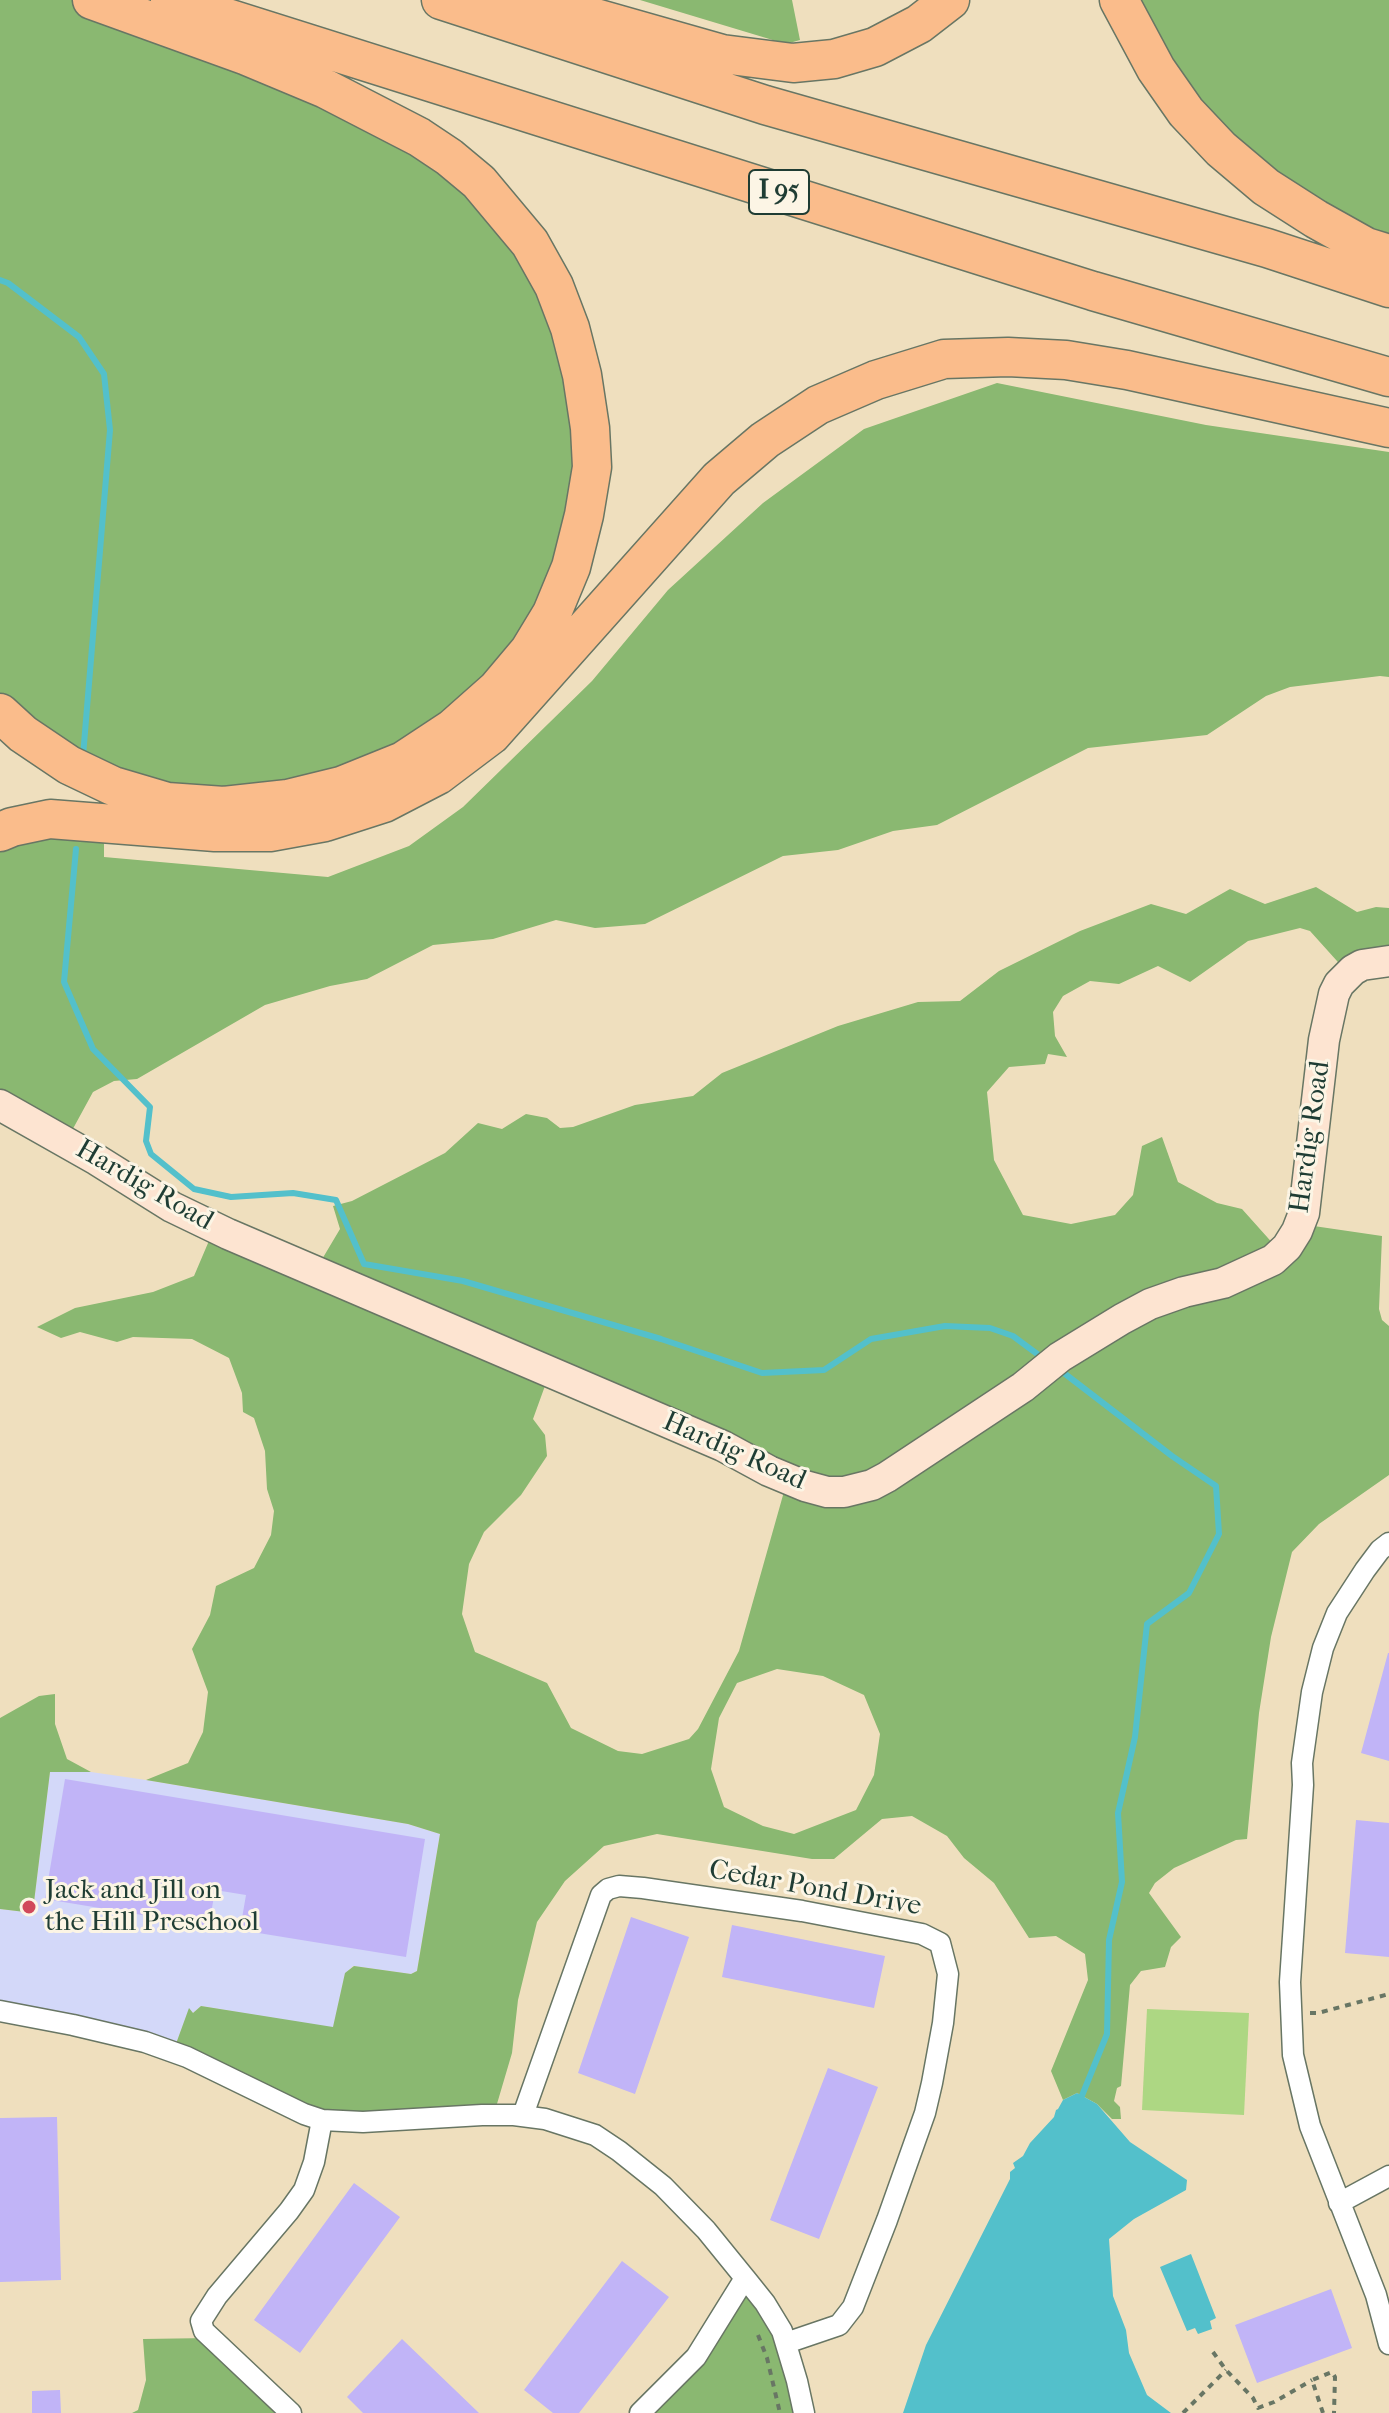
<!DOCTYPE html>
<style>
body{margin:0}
canvas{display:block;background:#efdfbe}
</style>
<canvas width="1389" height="2413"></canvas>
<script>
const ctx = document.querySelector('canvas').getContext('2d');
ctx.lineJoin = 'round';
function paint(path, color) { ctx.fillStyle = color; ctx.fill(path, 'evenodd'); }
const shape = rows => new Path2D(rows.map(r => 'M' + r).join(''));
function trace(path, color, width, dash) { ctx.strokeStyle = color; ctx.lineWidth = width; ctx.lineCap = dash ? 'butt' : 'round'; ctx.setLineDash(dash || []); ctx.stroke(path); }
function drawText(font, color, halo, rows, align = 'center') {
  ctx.font = font + ' "IM FELL French Canon",serif'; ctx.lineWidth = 6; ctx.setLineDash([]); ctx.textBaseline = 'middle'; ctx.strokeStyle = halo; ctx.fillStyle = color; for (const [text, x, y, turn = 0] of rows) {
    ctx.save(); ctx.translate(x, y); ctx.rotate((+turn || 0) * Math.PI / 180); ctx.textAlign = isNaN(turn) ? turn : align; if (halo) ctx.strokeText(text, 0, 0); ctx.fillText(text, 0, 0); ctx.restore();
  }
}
const built = shape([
 [50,1771,91,1772,146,1780,408,1824,440,1834,417,1971,411,1974,353,1966,345,1974,333,2028,201,2006,193,2013,189,2009,173,2052,0,2012,0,1909,25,1912,34,1902]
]);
const green = shape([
 [1147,2009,1249,2013,1244,2115,1142,2110]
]);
const forest = shape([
 [0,0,90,0,401,128,531,243,590,437,547,619,380,770,169,796,0,712],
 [640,0,792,0,800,40,786,44],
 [1117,0,1389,0,1389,233,1324,217,1262,185],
 [997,383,1206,425,1389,452,1389,677,1380,676,1290,687,1266,696,1207,735,1088,748,937,825,893,831,838,850,783,856,645,924,595,928,556,920,493,939,433,945,367,979,330,986,265,1005,137,1079,114,1081,93,1092,69,1136,0,1103,0,833,104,832,104,857,328,877,409,846,463,807,592,681,668,590,763,503,864,429],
 [1316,887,1357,912,1376,907,1389,908,1389,959,1346,971,1310,931,1300,928,1248,941,1190,982,1158,966,1119,984,1090,981,1063,996,1053,1012,1055,1036,1067,1057,1048,1054,1045,1064,1009,1067,987,1092,994,1160,1023,1215,1071,1224,1115,1215,1133,1195,1142,1146,1162,1137,1178,1182,1217,1203,1242,1209,1276,1247,1300,1224,1382,1236,1379,1309,1382,1320,1389,1326,1389,1475,1319,1524,1292,1552,1271,1637,1259,1713,1247,1839,1236,1840,1174,1868,1155,1883,1149,1893,1181,1937,1171,1947,1165,1967,1141,1971,1130,1985,1121,2086,1117,2088,1114,2101,1120,2107,1121,2119,1112,2119,1097,2104,1077,2093,1063,2100,1051,2071,1088,1980,1085,1954,1056,1936,1029,1938,994,1883,964,1858,947,1836,912,1816,882,1819,834,1859,812,1859,657,1834,604,1846,565,1881,537,1922,518,2000,512,2053,494,2114,319,2119,173,2052,189,2008,193,2013,201,2006,333,2027,345,1973,354,1966,411,1974,417,1971,440,1834,408,1824,146,1780,188,1763,203,1732,208,1692,192,1649,210,1615,216,1586,254,1568,271,1535,274,1511,267,1489,265,1451,254,1418,243,1412,242,1393,229,1358,192,1339,133,1337,117,1342,80,1332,61,1338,37,1327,75,1308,153,1292,194,1276,214,1229,318,1266,340,1229,333,1206,352,1201,445,1153,478,1123,502,1129,526,1114,547,1118,560,1128,573,1127,635,1105,693,1096,722,1073,838,1026,918,1002,960,1001,999,971,1080,931,1151,904,1186,914,1230,889,1265,904],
 [550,1372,787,1481,739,1651,698,1729,689,1739,642,1754,618,1751,571,1728,547,1683,475,1652,462,1614,469,1564,484,1532,521,1495,547,1456,545,1435,533,1419],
 [777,1669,823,1676,864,1695,880,1734,874,1775,856,1810,794,1834,763,1826,724,1807,711,1769,719,1718,737,1683],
 [55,1694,55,1724,67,1759,91,1772,50,1772,34,1902,25,1912,0,1909,0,1718,39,1696],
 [739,2282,761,2299,800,2413,639,2413,692,2359],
 [209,2338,289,2413,132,2413,138,2410,146,2380,143,2339]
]);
const water = shape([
 [1077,2093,1097,2104,1130,2142,1187,2180,1186,2190,1134,2219,1109,2239,1113,2296,1126,2330,1129,2353,1147,2395,1171,2413,903,2413,926,2345,1010,2179,1010,2172,1015,2168,1013,2163,1023,2156,1030,2143,1054,2117,1056,2110,1058,2109,1063,2100],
 [1191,2254,1216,2318,1210,2321,1212,2329,1198,2334,1195,2328,1187,2331,1160,2267]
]);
const stream = shape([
 [0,280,8,283,79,337,104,374,110,430,83,756],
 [76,849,64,982,93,1049,150,1107,146,1141,151,1154,194,1189,231,1197,293,1193,336,1200,364,1264,463,1281,661,1339,762,1373,824,1370,871,1339,945,1326,990,1328,1013,1336,1044,1359],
 [1060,1370,1172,1456,1216,1486,1219,1534,1189,1593,1147,1624,1135,1737,1118,1813,1122,1882,1109,1940,1107,2034,1081,2098]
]);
const building = shape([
 [1388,1653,1389,1653,1389,1761,1361,1753],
 [65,1779,425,1839,406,1957,240,1930,246,1895,215,1890,209,1926,45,1899],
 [1356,1820,1389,1823,1389,1957,1345,1953],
 [631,1917,689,1937,635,2094,578,2073],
 [732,1925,885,1956,874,2008,722,1977],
 [828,2068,878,2087,819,2239,770,2220],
 [57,2117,61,2280,0,2282,0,2118],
 [354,2183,400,2217,300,2353,254,2320],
 [622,2261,669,2297,579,2413,553,2413,524,2390],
 [1331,2289,1352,2348,1257,2383,1235,2325],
 [402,2339,479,2413,363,2413,347,2397],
 [60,2390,61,2413,32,2413,32,2391]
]);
const path = shape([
 [1310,2013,1318,2013,1389,1994],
 [758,2335,767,2358,780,2413],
 [1213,2352,1226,2370,1253,2398,1258,2408,1274,2402,1312,2380],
 [1183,2413,1226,2370],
 [1323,2413,1312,2380,1332,2372,1335,2377,1334,2413]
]);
const street = shape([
 [1389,1543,1380,1550,1365,1570,1337,1613,1323,1648,1312,1692,1302,1763,1303,1785,1290,1982,1293,2055,1310,2126,1376,2295,1389,2344],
 [0,2011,73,2025,145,2042,187,2057,304,2114,322,2120,363,2122,482,2115,514,2115,545,2119,595,2135,619,2151,663,2186,706,2230,745,2278,696,2357,640,2413],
 [523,2115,601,1895,608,1889,619,1886,643,1888,802,1911,922,1934,940,1943,948,1974,943,2023,932,2083,925,2113,887,2220,853,2307,839,2325,786,2343],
 [1339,2203,1389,2176],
 [745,2278,765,2303,782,2331,797,2381,804,2413],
 [291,2413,204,2331,201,2321,217,2296,289,2211,304,2190,314,2162,322,2120]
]);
const secondary = shape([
 [0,1105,97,1160,172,1207,228,1234,723,1446,769,1471,805,1486,827,1492,844,1492,872,1485,887,1477,1023,1387,1060,1357,1122,1319,1150,1304,1184,1292,1223,1283,1273,1260,1287,1247,1297,1231,1304,1213,1324,1040,1334,994,1339,984,1353,970,1362,965,1389,961]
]);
const highway = shape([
 [170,0,1093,291,1389,377],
 [441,0,765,105,1267,248,1389,288],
 [484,0,546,4,722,54,793,63,834,59,875,47,919,24,950,0],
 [1119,0,1156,69,1186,112,1221,149,1266,187,1316,219,1366,247,1389,254],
 [0,713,23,734,69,765,113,786,167,802,224,806,288,799,341,786,403,761,453,728,497,689,529,651,552,613,571,567,584,515,592,467,590,428,582,375,570,328,554,286,530,243,479,182,449,157,419,137,326,89,247,56,92,0],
 [0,832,12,827,50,819,215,832,270,832,325,822,384,803,438,775,491,735,719,479,765,440,818,405,876,380,944,359,1008,357,1066,360,1127,370,1389,428]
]);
const markers = [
 [29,1907,8,"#d1495b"]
];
const shields = [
 [779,192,60]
];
const shieldNames = [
 ["I 95",779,192]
];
const streetNames = [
 ["Hardig Road",1311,1137,-82],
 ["Hardig Road",144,1186,30],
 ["Hardig Road",734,1452,24],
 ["Cedar Pond Drive",815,1889,10]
];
const poiNames = [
 ["Jack and Jill on",45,1891],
 ["the Hill Preschool",45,1923]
];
paint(built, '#d3d8f9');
paint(green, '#add783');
paint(forest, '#8ab871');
paint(water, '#53c0cb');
trace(stream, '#53c0cb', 6);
paint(building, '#c1b4f7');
trace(street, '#687664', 23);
trace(secondary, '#687664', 33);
trace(highway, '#687664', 41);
trace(path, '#687664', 4, [6, 6]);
trace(street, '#fff', 20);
trace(secondary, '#fde4d1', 30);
trace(highway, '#fabc8b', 38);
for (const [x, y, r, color] of markers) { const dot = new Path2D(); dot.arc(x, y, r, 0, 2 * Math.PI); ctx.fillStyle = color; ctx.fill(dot); trace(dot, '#fcf5e5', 3); }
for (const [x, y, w] of shields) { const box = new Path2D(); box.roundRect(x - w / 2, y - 22, w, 44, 6); ctx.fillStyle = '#fcf5e5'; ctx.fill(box); trace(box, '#1f3d34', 2); }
drawText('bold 26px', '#1f3d34', null, shieldNames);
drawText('28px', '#1f3d34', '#fcf5e5', streetNames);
drawText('28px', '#1f3d34', '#fcf5e5', poiNames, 'left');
</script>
